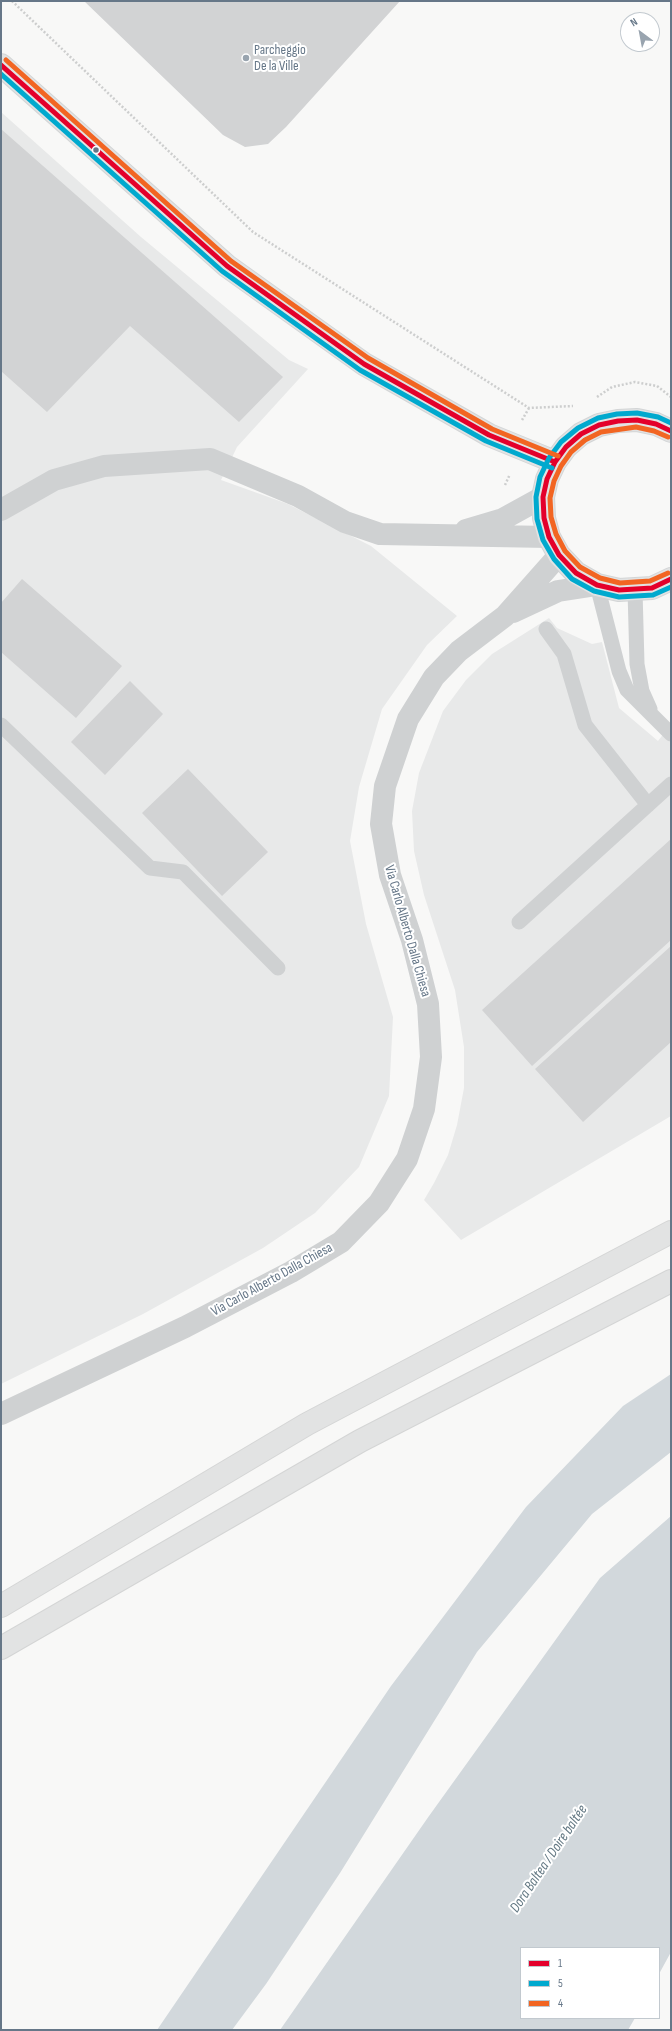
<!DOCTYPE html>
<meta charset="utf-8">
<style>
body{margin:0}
#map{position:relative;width:672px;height:2031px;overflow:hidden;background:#f8f8f7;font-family:"Sofia Sans Condensed",sans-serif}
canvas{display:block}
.frame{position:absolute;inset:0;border:2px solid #678;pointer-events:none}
.legend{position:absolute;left:520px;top:1947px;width:140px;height:72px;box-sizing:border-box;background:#fff;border:1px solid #c2c9cf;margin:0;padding:5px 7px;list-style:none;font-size:12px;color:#678}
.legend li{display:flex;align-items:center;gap:8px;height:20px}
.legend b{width:20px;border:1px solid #c2c9cf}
.north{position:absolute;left:620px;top:12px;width:40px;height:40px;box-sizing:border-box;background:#fff;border:1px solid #c2c9cf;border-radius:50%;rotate:328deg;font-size:11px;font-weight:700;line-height:16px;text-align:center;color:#678}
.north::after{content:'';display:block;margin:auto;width:14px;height:18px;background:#99a4af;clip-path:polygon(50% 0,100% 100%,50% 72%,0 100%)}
</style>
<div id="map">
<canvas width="672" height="2031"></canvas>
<div class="frame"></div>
<ul class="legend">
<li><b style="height:5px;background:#e4002b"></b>1</li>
<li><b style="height:5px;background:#00a9ce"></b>5</li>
<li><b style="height:5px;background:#f26522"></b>4</li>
</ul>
<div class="north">N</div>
</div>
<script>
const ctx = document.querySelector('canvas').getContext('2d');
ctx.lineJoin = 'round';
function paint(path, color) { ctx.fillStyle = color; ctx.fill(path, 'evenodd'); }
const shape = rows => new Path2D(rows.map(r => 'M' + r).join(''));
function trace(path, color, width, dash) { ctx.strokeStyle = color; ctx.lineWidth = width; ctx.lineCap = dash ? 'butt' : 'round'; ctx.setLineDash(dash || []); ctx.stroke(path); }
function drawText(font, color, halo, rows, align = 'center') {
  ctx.font = font + ' "Sofia Sans Condensed",sans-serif'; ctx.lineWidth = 4; ctx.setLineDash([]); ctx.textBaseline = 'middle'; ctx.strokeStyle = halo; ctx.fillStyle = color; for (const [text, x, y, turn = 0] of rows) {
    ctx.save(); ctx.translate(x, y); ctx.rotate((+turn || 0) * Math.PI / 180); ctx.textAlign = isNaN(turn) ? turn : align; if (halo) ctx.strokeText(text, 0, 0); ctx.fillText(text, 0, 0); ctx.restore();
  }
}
const built = shape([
 [1,112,141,237,289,360,308,369,237,447,221,480,288,504,371,546,457,616,427,645,382,709,359,787,350,841,366,924,393,1017,389,1096,359,1167,315,1213,263,1248,143,1314,1,1384],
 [549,618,557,628,592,644,602,642,619,708,658,741,671,724,671,1116,461,1240,424,1200,434,1183,448,1155,457,1125,464,1088,464,1047,455,990,424,895,414,851,412,811,419,773,443,711,466,680,492,654]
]);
const water = shape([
 [671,1374,671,1452,592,1514,477,1652,340,1873,266,1984,232,2030,157,2030,391,1686,526,1507,623,1406],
 [671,1516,671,1952,659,1974,659,1948,521,1948,521,2018,635,2018,628,2030,280,2030,429,1816,600,1578]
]);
const building = shape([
 [84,1,400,1,286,127,268,144,245,147,223,135],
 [1,129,283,377,239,422,130,326,47,412,1,371],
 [22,579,122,666,76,718,1,652,1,603],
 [130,681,163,714,105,775,71,742],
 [188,769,268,852,222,896,142,813],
 [671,839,671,940,532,1066,482,1010],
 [671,946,671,1042,583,1122,535,1069]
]);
const path = shape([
 [12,1,253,232,529,408,573,406],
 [597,397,612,387,635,382,657,386,671,397],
 [522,420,529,408],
 [505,485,510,474]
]);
const lane = shape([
 [597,585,619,671,627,690,671,734],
 [635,590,637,664,642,691,650,709],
 [546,629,564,654,585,725,648,805],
 [1,725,150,868,183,872,278,968],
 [519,922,671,784]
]);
const street = shape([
 [1,510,54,480,104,466,210,459,298,496,345,522,380,534,549,537],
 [466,530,503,519,543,497],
 [513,612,558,591,597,585],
 [1,1414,185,1327,291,1272,341,1242,379,1203,407,1159,424,1109,431,1057,428,1004,412,940,390,875,381,824,385,786,408,719,434,677,459,651,505,616,559,555]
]);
const secondary = shape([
 [1,65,227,266,364,364,489,435,555,462],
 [671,431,656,424,637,420,618,421,599,425,581,434,566,447,555,462,547,479,543,497,544,518,549,537,559,555,576,573,597,585,619,590,652,588,671,579]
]);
const highway = shape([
 [1,1606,307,1424,671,1232],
 [1,1648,360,1441,671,1281]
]);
const bus1 = shape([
 [1,65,227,266,364,364,489,435,555,462],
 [671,431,656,424,637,420,618,421,599,425,581,434,566,447,555,462,547,479,543,497,544,518,549,537,559,555,576,573,597,585,619,590,652,588,671,579]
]);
const bus2 = shape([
 [1,74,222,271,360,370,486,441,552,468],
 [671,423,658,417,637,413,617,414,598,418,578,428,561,442,549,458,540,477,536,497,537,519,543,540,554,559,572,579,594,591,619,597,653,595,671,587]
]);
const bus3 = shape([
 [6,60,231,261,368,358,492,429,558,456],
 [668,573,650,581,620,583,600,578,580,567,565,551,556,534,551,517,550,498,554,481,561,466,571,452,585,440,601,432,636,427,654,431,668,437]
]);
const markers = [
 [246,58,4,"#99a4af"],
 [96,150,3.5,"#678"]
];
const poiNames = [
 ["Parcheggio",254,50],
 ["De la Ville",254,66]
];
const streetNames = [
 ["Via Carlo Alberto Dalla Chiesa",407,931,74],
 ["Via Carlo Alberto Dalla Chiesa",272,1280,-29]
];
const waterNames = [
 ["Dora Baltea / Doire baltée",549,1859,-56]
];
paint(built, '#e8e9e9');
paint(water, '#d2d8dc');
paint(building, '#d2d3d4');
trace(secondary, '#d3d5d6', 24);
trace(highway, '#d4d5d5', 24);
trace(path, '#cdcece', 2.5, [2, 2]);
trace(lane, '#cfd1d2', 15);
trace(street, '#cfd1d2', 22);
trace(secondary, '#e2e3e3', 22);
trace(highway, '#e2e3e3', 22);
trace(bus1, '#e4002b', 5);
trace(bus2, '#00a9ce', 5);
trace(bus3, '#f26522', 5);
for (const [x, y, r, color] of markers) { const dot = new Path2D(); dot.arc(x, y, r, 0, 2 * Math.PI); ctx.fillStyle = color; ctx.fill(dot); trace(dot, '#fff', 1.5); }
drawText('14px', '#678', '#fff', poiNames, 'left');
drawText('14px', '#678', '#fff', streetNames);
drawText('italic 15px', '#637883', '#fff', waterNames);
</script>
